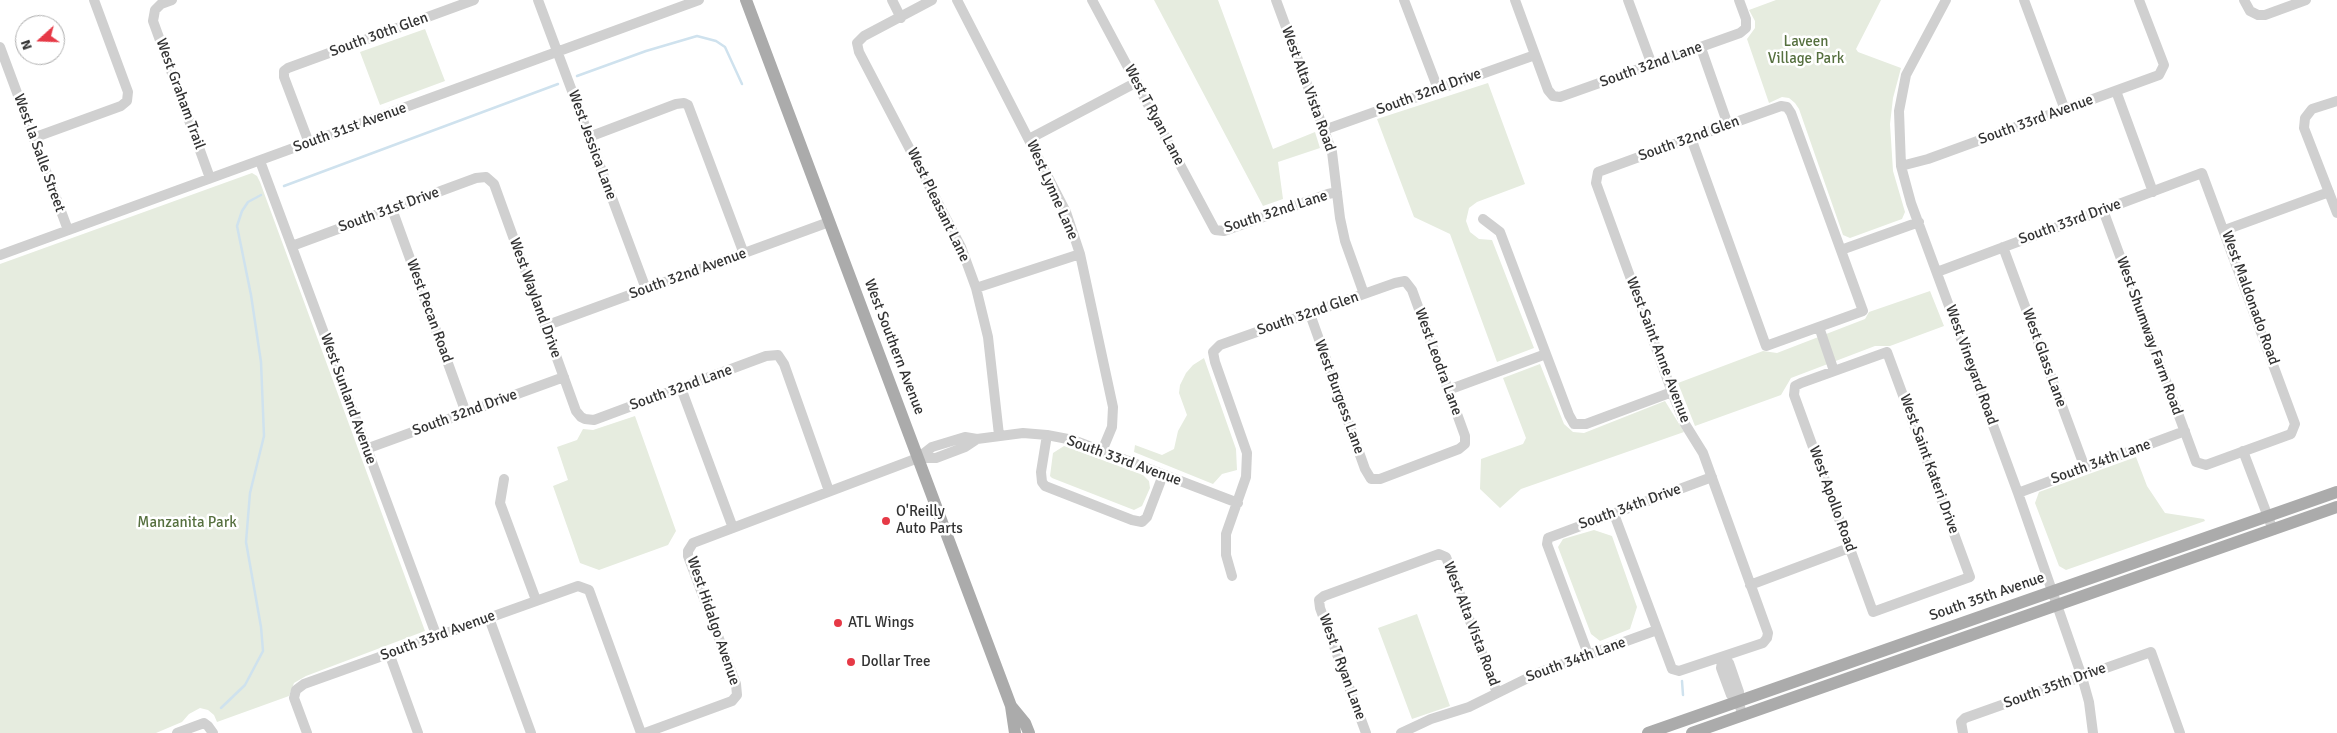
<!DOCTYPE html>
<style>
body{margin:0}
#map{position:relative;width:2337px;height:733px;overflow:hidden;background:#fff;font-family:Signika,sans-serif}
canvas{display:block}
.north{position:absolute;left:15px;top:15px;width:50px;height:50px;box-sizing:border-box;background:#fff;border:1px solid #adadad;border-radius:50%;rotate:250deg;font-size:14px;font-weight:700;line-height:20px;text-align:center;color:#333}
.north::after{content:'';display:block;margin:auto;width:18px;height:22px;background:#e63946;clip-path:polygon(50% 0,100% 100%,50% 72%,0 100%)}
</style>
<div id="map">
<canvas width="2337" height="733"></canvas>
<div class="north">N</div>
</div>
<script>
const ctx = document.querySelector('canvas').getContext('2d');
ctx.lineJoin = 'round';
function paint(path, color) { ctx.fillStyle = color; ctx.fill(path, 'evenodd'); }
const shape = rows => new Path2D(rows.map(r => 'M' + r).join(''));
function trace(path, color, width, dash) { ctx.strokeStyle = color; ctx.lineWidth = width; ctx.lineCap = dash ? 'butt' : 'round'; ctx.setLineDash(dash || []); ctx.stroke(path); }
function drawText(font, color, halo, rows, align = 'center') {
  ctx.font = font + ' Signika,sans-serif'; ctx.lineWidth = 5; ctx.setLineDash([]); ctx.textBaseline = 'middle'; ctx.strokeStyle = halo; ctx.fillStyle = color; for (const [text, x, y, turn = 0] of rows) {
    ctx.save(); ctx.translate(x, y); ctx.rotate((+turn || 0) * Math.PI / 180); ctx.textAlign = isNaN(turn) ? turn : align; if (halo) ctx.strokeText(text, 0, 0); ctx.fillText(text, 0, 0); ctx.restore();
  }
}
const green = shape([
 [1154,0,1218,0,1273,149,1315,132,1320,148,1278,162,1283,199,1263,206],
 [1776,0,1881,0,1856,49,1858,52,1901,68,1893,98,1890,124,1893,171,1905,212,1902,219,1850,238,1843,235,1799,109,1795,103,1789,98,1782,97,1769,103,1747,39,1755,28,1755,21,1749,10],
 [425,29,445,81,380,105,360,52],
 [1488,83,1525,184,1477,202,1469,208,1466,221,1470,232,1479,239,1492,240,1534,348,1497,362,1450,234,1414,217,1377,119],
 [252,173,257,176,260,182,425,631,306,676,294,683,289,696,217,722,214,715,208,710,200,708,189,714,182,722,156,733,0,733,0,264],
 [1930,291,1944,326,1890,346,1875,346,1791,378,1781,395,1695,426,1678,383,1763,351,1777,353,1865,319,1869,312],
 [1204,358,1236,449,1237,470,1222,474,1213,484,1134,452,1135,445,1162,455,1174,449,1178,431,1187,415,1179,393,1180,385,1186,373,1193,365],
 [1540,364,1564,424,1573,432,1584,433,1665,401,1684,432,1521,489,1500,508,1480,489,1481,459,1523,444,1526,438,1503,378],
 [635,416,676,531,668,545,599,570,580,563,553,486,568,480,557,447,577,440,583,429,593,430],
 [1064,446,1143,475,1149,481,1150,488,1142,506,1134,510,1052,478,1050,476,1053,453],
 [2136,457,2147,486,2165,513,2204,519,2205,521,2066,570,2059,566,2035,503,2039,492],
 [1594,530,1612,536,1637,607,1630,629,1600,641,1591,634,1558,547,1563,539],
 [1417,614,1450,706,1412,719,1378,628]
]);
const stream = shape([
 [577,76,646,51,697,36,716,41,725,47,742,84],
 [284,186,558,84],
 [1682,681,1683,695],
 [221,708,245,685,263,651,261,627,246,542,250,493,264,436,261,362,251,295,237,226,242,211,248,202,261,195]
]);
const minor = shape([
 [172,0,161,4,155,10,153,21,210,178],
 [538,0,646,289],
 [892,0,901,18],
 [932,0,864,36,857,43,859,52,961,247,976,288,988,337,999,435],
 [957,0,1066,212,1080,254,1113,407,1112,427,1102,451],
 [1092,0,1215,230,1224,231,1328,194,1337,192],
 [1276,0,1332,152,1340,218,1345,241,1364,294],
 [1404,0,1438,89],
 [1515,0,1548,90,1553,96,1560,97,1740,33,1746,28,1746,19,1739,0],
 [1628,0,1652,65],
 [1946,0,1906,75,1899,111,1901,166,1911,203,2018,493,2082,677,2089,702,2093,733],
 [2024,0,2065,110],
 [2244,0,2250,11,2258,15,2265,15,2306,0],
 [0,47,68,230],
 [1701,48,1728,125],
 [2116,91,2153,192],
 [2337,101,2312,109,2305,118,2304,128,2337,213],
 [1324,130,1535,55],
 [589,137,676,104,684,103,688,105,744,254],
 [33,138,121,106,127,101,128,92,94,0],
 [1029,139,1137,82],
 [309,143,284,77,284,71,288,68,474,0],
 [260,161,437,637],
 [1901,166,1928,159,2159,75,2164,65,2139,0],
 [392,209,466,413],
 [1483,219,1500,232,1569,415,1574,424,1586,424,1672,392],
 [2225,230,2329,192],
 [292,246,476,178,486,177,494,184,576,411,581,417,585,419,594,420,766,356,778,355,784,364,829,491],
 [2003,247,2085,468],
 [1841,250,1919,222],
 [0,255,699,0],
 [1937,272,2202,173,2295,424,2291,434,2206,465,2196,462,2103,210],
 [976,288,1080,254],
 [545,326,829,222],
 [1819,327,1834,371],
 [1887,352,1970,577,1873,612,1794,395,1795,386,1801,383,1887,352],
 [681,388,733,528],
 [1448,390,1546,354],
 [1047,435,1041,472,1042,482,1045,486,1132,520,1142,522,1147,517,1163,475],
 [366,449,564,377],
 [2243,451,2273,530],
 [918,458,936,458,965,447,977,439],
 [504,479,500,503,536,600],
 [2018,493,2185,431],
 [1614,514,1672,669,1679,671,1763,643,1767,638,1768,633,1703,453,1685,424,1672,392,1596,183,1598,172,1691,138,1781,106,1787,107,1791,113,1863,311,1766,346,1691,138],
 [1232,576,1226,555,1226,534,1246,477,1247,453,1215,362,1213,352,1220,345,1395,283,1405,281,1412,290,1465,436,1465,444,1459,449,1380,479,1371,479,1365,469,1310,314],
 [1750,585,1849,548],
 [489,618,531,733],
 [389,653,418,733],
 [1588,654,1547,544,1548,538,1712,477],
 [1723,657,1729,663,1739,692,1738,701,1743,716],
 [1723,657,1721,668,1731,695,1738,701],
 [177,733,204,723,208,726,213,733],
 [307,733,294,698,296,690,304,684,578,586,589,590,641,733],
 [645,733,732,701,737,695,736,684,688,556,688,551,693,543,918,458,932,447,965,437,977,439,1023,433,1047,435,1073,440,1238,503],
 [1366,733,1320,608,1319,600,1324,596,1439,554,1446,557,1497,693],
 [1401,733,1431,719,1469,707,1538,673,1657,630],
 [1963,733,1961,722,1965,718,2151,652,2180,733]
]);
const major = shape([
 [746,0,1011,706,1015,733],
 [1011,706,1025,723,1029,733],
 [1648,733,2337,492],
 [1692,733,2337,507]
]);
const markers = [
 [886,521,5,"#e63946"],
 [838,623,5,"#e63946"],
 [851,662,5,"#e63946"]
];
const streetNames = [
 ["South 30th Glen",379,35,-20],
 ["South 32nd Lane",1651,65,-20],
 ["West Alta Vista Road",1308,89,70],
 ["South 32nd Drive",1429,92,-20],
 ["West Graham Trail",180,94,70],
 ["West T Ryan Lane",1154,115,62],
 ["South 33rd Avenue",2036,120,-20],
 ["South 31st Avenue",350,128,-20],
 ["South 32nd Glen",1689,139,-20],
 ["West Jessica Lane",592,145,70],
 ["West la Salle Street",39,153,70],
 ["West Lynne Lane",1052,190,66],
 ["West Pleasant Lane",938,205,64],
 ["South 31st Drive",389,210,-20],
 ["South 32nd Lane",1276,212,-18],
 ["South 33rd Drive",2070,222,-20],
 ["South 32nd Avenue",688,274,-20],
 ["West Wayland Drive",535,298,70],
 ["West Maldonado Road",2250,298,70],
 ["West Pecan Road",429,311,70],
 ["South 32nd Glen",1308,314,-19],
 ["West Shumway Farm Road",2149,336,70],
 ["West Southern Avenue",894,347,69],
 ["West Saint Anne Avenue",1658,350,69],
 ["West Glass Lane",2044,358,70],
 ["West Leodra Lane",1438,362,70],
 ["West Vineyard Road",1971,365,70],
 ["South 32nd Lane",681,388,-20],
 ["West Burgess Lane",1339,397,70],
 ["West Sunland Avenue",348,399,70],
 ["South 32nd Drive",465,413,-20],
 ["South 33rd Avenue",1124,461,20],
 ["South 34th Lane",2101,462,-20],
 ["West Saint Kateri Drive",1929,464,70],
 ["West Apollo Road",1832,499,70],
 ["South 34th Drive",1630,507,-20],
 ["South 35th Avenue",1987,597,-19],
 ["West Hidalgo Avenue",713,621,71],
 ["West Alta Vista Road",1471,624,69],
 ["South 33rd Avenue",438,636,-20],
 ["South 34th Lane",1576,660,-20],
 ["West T Ryan Lane",1342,667,70],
 ["South 35th Drive",2055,686,-20]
];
const parkNames = [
 ["Laveen",1806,42],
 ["Village Park",1806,59],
 ["Manzanita Park",187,523]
];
const poiNames = [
 ["O'Reilly",896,512],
 ["Auto Parts",896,529],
 ["ATL Wings",848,623],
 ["Dollar Tree",861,662]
];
paint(green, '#e6ecdf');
trace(stream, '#cfe2ee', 2.5);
trace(minor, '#d0d0d0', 10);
trace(major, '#ababab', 12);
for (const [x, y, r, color] of markers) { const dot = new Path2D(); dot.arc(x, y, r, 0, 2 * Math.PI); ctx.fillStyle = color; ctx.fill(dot); trace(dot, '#fff', 2); }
drawText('15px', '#333', '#fff', streetNames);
drawText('15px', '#56703f', '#fff', parkNames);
drawText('15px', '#333', '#fff', poiNames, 'left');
</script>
